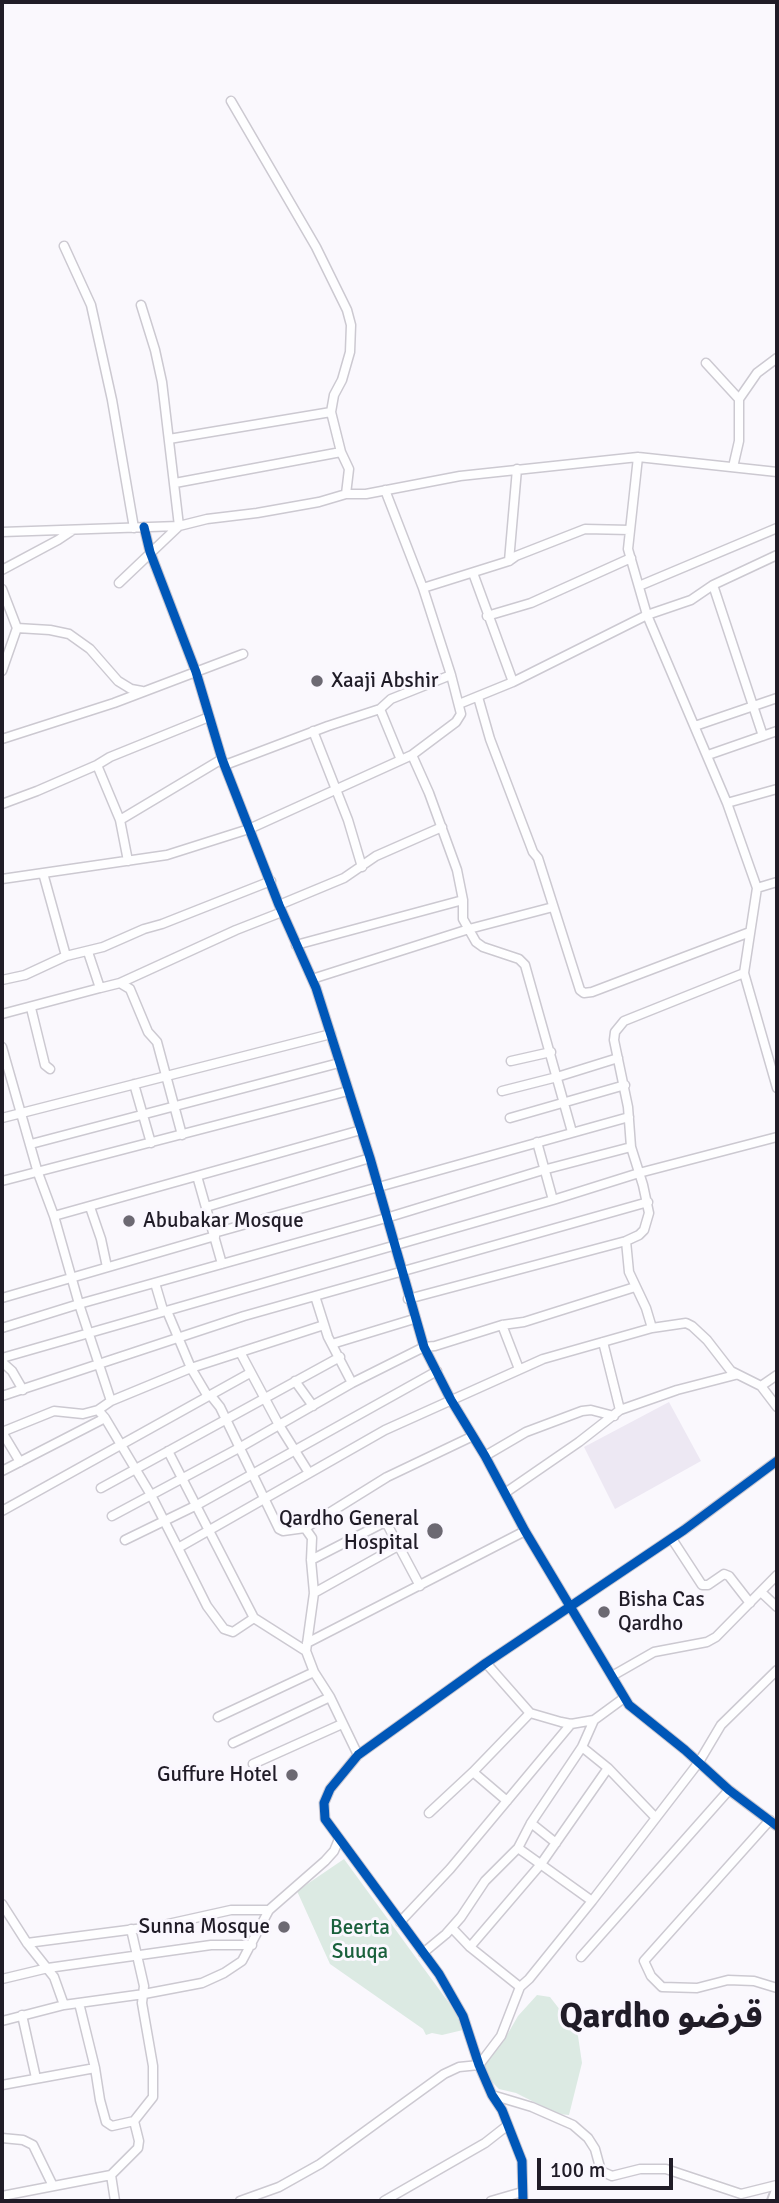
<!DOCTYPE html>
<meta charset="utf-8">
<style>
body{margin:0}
#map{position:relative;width:779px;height:2203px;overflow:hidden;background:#faf8fd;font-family:Signika,sans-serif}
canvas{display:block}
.frame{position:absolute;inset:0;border:4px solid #201c27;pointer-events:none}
.scale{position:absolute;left:537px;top:2158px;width:136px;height:32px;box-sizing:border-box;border:4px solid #201c27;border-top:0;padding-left:9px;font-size:21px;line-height:24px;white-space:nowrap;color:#201c27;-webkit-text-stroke:5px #faf7fe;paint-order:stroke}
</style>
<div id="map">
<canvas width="779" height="2203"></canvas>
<div class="frame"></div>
<div class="scale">100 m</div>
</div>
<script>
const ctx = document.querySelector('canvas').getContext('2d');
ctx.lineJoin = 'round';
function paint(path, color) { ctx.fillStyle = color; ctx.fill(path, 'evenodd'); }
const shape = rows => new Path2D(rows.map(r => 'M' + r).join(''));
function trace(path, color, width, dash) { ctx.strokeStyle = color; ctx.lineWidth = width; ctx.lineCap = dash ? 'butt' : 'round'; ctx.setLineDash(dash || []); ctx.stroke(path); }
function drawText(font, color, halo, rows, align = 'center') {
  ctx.font = font + ' Signika,"Noto Sans Arabic",sans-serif'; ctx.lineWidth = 6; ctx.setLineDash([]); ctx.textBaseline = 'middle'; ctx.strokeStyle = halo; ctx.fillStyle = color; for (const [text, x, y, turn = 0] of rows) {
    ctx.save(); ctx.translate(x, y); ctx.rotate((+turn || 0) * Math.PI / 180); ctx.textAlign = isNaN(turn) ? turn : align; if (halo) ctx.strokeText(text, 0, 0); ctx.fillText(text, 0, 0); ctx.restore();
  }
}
const built = shape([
 [669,1402,701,1461,615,1509,584,1447]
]);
const green = shape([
 [344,1859,449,2003,462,2024,463,2030,442,2035,432,2033,426,2035,423,2029,330,1964,297,1891],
 [537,1995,550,1997,571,2024,578,2036,582,2063,569,2115,558,2114,516,2093,499,2089,487,2077,481,2063,503,2042,518,2016]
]);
const minor = shape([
 [231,101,316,247,347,310,351,325,350,352,342,380,334,395,331,412,341,452,349,469,346,494],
 [64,246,91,305,112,400,134,528],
 [706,363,739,399,739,441,733,467],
 [739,399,757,373,777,358],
 [169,439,331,412],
 [638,457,628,549,647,615,727,803,757,888,744,973,777,1088],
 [175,483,341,452],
 [385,490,423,588,451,675,461,714,456,722,412,755,429,793,457,870,463,900,463,919,476,942,483,947,519,959,525,965,572,1132],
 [144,527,150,552,196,672,222,759,279,905,316,988,370,1158,424,1347,451,1400,485,1456,525,1531,629,1705,685,1750,729,1790,777,1826],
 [2,532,179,526,207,519,257,513,319,502,346,494,366,494,460,476,638,457,777,472],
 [509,561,517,469],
 [2,570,58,540,73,530],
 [473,573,513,682],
 [119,583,179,526,162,382,155,350,141,305],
 [713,585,763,736],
 [639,586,777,528],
 [423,588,509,561,516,556,585,529,630,530],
 [2,589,17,628,2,671],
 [487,616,531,603,631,558],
 [17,628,50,630,69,634,90,649,118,681,131,689,142,691],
 [478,697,490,739,533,852,538,858,580,990,584,993,592,992,750,932],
 [459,704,513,682,647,615,691,600,713,585,777,555],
 [380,709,401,760],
 [695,726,777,698],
 [313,731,348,820,362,867],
 [2,739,114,703,243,654],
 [708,755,777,731],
 [97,765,120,820,128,861],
 [225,765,328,726,380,709,391,699,451,675],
 [727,803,777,789],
 [2,804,37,791,97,765,110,757,209,717],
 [120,820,222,759],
 [43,873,66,956],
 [2,879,167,855,249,829,412,755],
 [757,888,777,882],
 [279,905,344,878,376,856,442,827],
 [296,945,463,900],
 [312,979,469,929,553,907],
 [2,980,25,975,66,956,103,947,144,929,162,924,271,881],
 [120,983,236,930,282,912],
 [100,988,120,983,130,989,148,1032,157,1042,182,1135],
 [31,1008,45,1065,50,1069],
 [2,1014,100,988,88,952],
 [2,1047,38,1173,54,1216,79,1304,111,1401],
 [511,1061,551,1052],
 [134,1084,151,1143],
 [502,1091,557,1077,618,1058],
 [2,1118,331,1034],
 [510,1118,625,1085],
 [537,1142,553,1200],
 [31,1144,339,1063],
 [197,1176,222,1264],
 [2,1181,348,1091],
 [90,1207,101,1239,107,1267],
 [206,1207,370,1158],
 [54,1216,361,1130],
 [214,1233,629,1117],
 [155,1283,163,1310],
 [315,1296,328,1337,352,1383],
 [2,1298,215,1236],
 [408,1299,626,1241],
 [167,1311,191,1368,207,1395,212,1397,220,1407,279,1529,283,1531,305,1528,387,1477,473,1436],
 [502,1325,519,1369],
 [2,1328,79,1304,386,1218,543,1170,631,1147],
 [652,1328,646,1308,629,1272,626,1241,639,1235,644,1230,649,1213,643,1185,631,1147,628,1107,614,1040,615,1032,624,1021,744,973],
 [603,1342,620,1410],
 [332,1344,414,1319],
 [240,1352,279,1425,309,1473],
 [2,1358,553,1200,639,1173,777,1137],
 [2,1362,12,1371,23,1390],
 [295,1381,313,1406],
 [761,1386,777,1375],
 [2,1396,244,1316,648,1202],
 [98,1410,105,1418,151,1495,178,1548],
 [2,1432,54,1411,83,1414,98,1410,111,1401,191,1368,324,1325],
 [2,1432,20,1462],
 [168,1451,254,1618,306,1651],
 [485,1456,526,1432,582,1411,591,1410,614,1416],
 [2,1471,105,1418],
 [101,1488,340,1357],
 [505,1493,579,1442,620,1410,677,1390,735,1375],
 [2,1511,250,1373],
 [112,1516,239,1448,352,1383,424,1347,435,1346,502,1325,524,1322,635,1287],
 [305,1528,312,1538,311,1560,314,1593,306,1651,314,1672,330,1697,358,1755],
 [672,1539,702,1585,708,1585,724,1574,729,1576,750,1603],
 [125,1540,197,1505,437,1371],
 [311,1560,381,1524,387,1524,420,1586],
 [761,1592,777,1607],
 [314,1593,398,1546],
 [254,1618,233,1632,224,1629,207,1606,178,1548,385,1430,543,1359,652,1328,686,1323,692,1326,707,1340,731,1371,761,1386,777,1407],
 [307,1643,525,1531],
 [486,1663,530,1713,561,1722,571,1724,594,1720,624,1698],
 [612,1676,654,1652,707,1642,716,1637,777,1575],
 [218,1717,314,1672],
 [233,1743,330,1697],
 [582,1747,608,1768,655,1817],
 [253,1764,342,1724],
 [473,1772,507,1801],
 [429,1813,473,1772,530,1713],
 [770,1820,644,1961,651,1976,662,1987,697,1988,728,1980,754,1981,777,1988],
 [531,1823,556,1843],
 [518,1848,592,1901],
 [2,1904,27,1943,54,1977,64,2005],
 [400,1922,450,1869,571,1724],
 [452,1928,470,1947,520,1987],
 [27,1943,159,1926,231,1910,269,1910],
 [470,1947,541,1864,608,1768],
 [423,1953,446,1934,461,1917,485,1881,518,1848,531,1823,582,1747,594,1720],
 [581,1957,729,1790],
 [2,1979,48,1968,211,1945,252,1945],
 [79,2003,95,2068,100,2100,106,2122,112,2126,134,2121],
 [22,2015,36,2078],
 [2,2021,64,2005,144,1994,202,1983,224,1973,242,1961,269,1910,325,1861,334,1851,339,1839],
 [2,2085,95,2068],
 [492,2095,532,2107,573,2125,588,2138,595,2149,601,2171,612,2176,640,2169,666,2169,741,2194,777,2185],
 [2,2138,23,2140,33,2145,53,2186],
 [111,2175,138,2148,139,2141,134,2121,153,2097,153,2066,142,2003,144,1986,131,1929],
 [2,2196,111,2175,115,2201],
 [240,2201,279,2187,320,2164,444,2074,459,2067,479,2065,501,2036,520,1987,529,1979,592,1901,699,1762,721,1725,777,1670],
 [384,2201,485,2143,508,2125],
 [491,2201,522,2192],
 [523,2201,522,2161,502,2110,492,2095,479,2065,463,2016,439,1974,325,1819,324,1803,330,1789,358,1755,486,1663,684,1530,777,1461]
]);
const primary = shape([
 [774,2201,777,2193]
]);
const cycleway = shape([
 [144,527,150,552,196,672,222,759,279,905,316,988,370,1158,424,1347,451,1400,485,1456,525,1531,629,1705,685,1750,729,1790,777,1826],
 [523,2201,522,2161,502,2110,492,2095,479,2065,463,2016,439,1974,325,1819,324,1803,330,1789,358,1755,486,1663,684,1530,777,1461]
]);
const markers = [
 [317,681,7,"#6c6972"],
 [129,1221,7,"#6c6972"],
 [435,1531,9,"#6c6972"],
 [604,1612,7,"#6c6972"],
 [292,1775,7,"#6c6972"],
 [284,1927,7,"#6c6972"]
];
const poiNames = [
 ["Xaaji Abshir",331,681],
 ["Abubakar Mosque",143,1221],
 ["Qardho General",419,1519,"right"],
 ["Hospital",419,1543,"right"],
 ["Bisha Cas",618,1600],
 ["Qardho",618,1624],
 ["Guffure Hotel",278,1775,"right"],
 ["Sunna Mosque",270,1927,"right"]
];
const parkNames = [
 ["Beerta",360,1928],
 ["Suuqa",360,1952]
];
const townNames = [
 ["Qardho قرضو",661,2018]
];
paint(built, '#ede8f3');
paint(green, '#dceae3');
trace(minor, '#ccc9d1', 11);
trace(primary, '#ccc9d1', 16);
trace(minor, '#fefeff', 8);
trace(primary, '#fefeff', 12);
trace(cycleway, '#0057b8', 9);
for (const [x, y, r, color] of markers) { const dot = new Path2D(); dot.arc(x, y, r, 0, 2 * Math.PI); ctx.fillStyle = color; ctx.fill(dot); trace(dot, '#faf7fe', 2.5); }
drawText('21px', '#201c27', '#faf7fe', poiNames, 'left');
drawText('21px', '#19603c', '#faf7fe', parkNames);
drawText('bold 35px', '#201c27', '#faf7fe', townNames);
</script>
